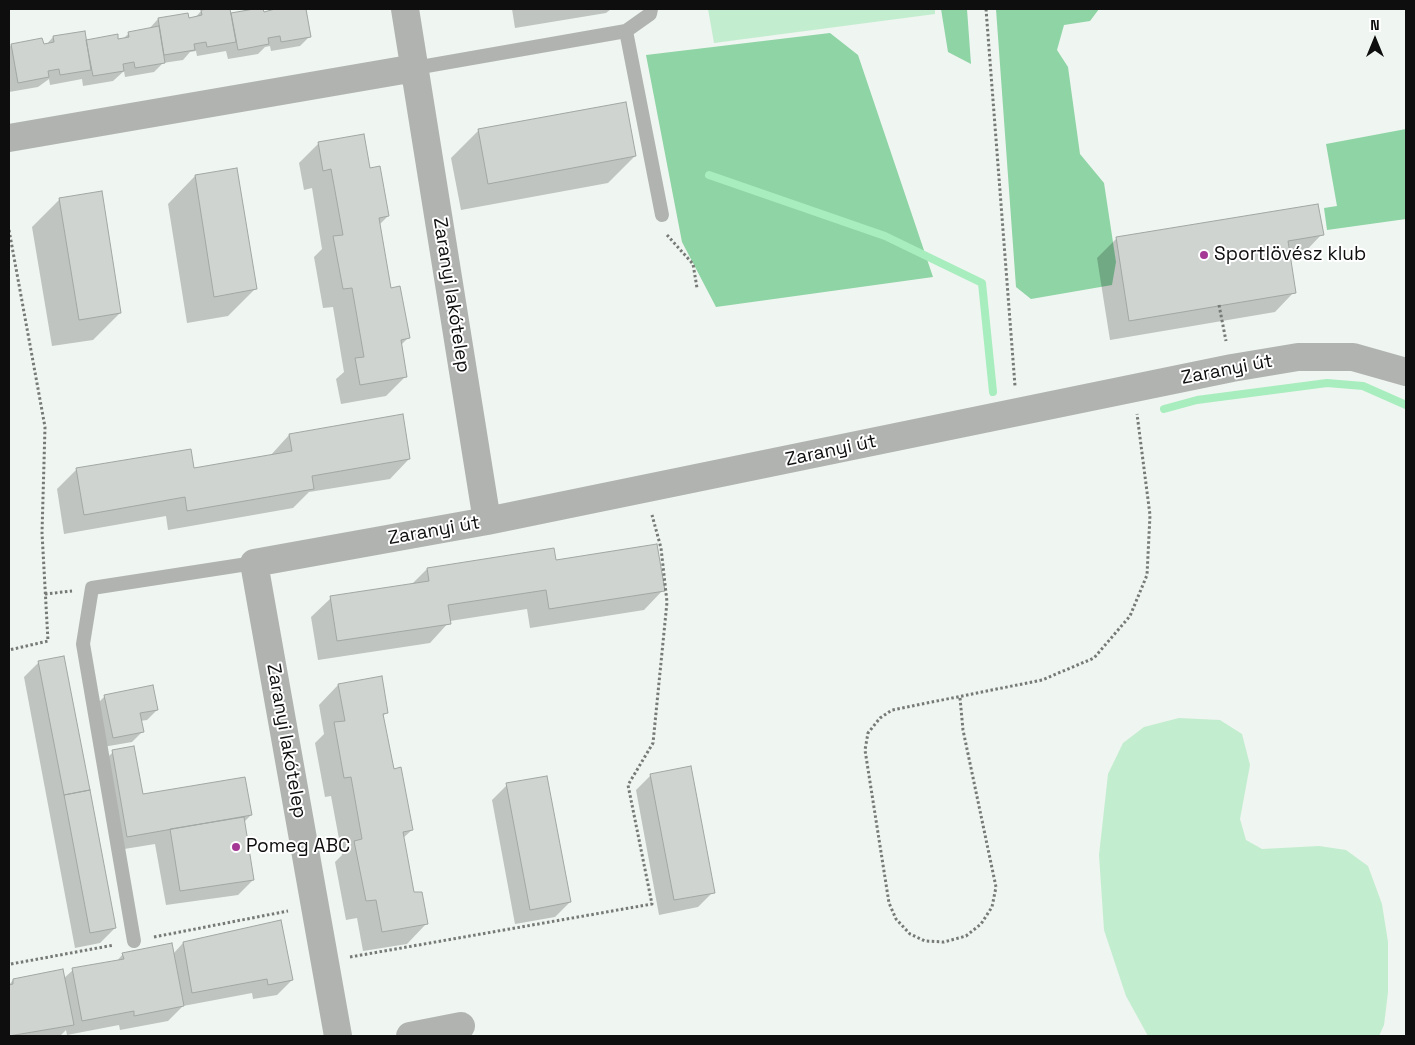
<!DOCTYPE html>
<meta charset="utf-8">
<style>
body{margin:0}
#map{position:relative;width:1415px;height:1045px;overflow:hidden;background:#eff5f0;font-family:"Space Grotesk",sans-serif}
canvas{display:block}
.frame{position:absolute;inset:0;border:10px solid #0d0e0d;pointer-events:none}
.north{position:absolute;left:1350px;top:15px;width:50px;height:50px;-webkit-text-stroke:4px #fff;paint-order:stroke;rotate:0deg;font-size:14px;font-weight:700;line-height:20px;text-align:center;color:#0d0e0d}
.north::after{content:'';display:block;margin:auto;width:18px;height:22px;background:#0d0e0d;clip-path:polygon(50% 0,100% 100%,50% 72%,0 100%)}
</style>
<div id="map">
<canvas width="1415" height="1045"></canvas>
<div class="frame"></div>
<div class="north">N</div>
</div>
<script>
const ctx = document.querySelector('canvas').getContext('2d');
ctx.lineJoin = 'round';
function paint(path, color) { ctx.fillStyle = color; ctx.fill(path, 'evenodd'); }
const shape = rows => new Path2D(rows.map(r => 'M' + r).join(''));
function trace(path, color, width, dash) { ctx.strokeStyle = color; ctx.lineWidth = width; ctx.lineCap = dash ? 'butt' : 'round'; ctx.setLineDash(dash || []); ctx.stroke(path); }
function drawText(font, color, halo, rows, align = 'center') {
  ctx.font = font + ' "Space Grotesk",sans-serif'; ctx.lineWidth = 4; ctx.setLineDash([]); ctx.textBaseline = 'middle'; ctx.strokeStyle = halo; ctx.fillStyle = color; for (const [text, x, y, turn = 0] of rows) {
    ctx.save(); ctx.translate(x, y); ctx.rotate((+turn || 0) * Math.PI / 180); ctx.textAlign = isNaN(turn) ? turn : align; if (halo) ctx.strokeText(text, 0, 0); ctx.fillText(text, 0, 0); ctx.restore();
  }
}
const green = shape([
 [708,9,935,9,935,14,714,43],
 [1179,718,1220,720,1242,734,1250,765,1240,819,1246,840,1262,849,1319,846,1346,850,1368,866,1382,904,1388,942,1388,992,1384,1025,1379,1036,1148,1036,1126,996,1104,930,1099,855,1108,774,1123,743,1144,727]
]);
const forest = shape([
 [941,9,967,9,971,64,948,52],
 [996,9,1099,9,1090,21,1064,25,1057,50,1068,67,1080,154,1104,183,1116,262,1112,285,1031,299,1016,287],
 [830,33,858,55,933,277,716,307,682,242,646,55],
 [1406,129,1406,219,1327,230,1324,208,1337,206,1326,144]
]);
const shadow = shape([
 [215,9,229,9,230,14,262,9,263,14,268,13,272,9,305,9,310,36,300,46,271,51,270,46,265,47,258,54,228,59,226,51,197,56,196,51,190,52,183,60,163,63,154,72,125,77,124,71,113,81,83,86,82,79,50,85,49,79,38,87,9,92,9,48,11,45,46,45,53,37,85,41,118,40,123,39,129,33,148,30,158,19,187,14,188,19,195,18,201,11],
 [512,9,611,9,606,13,515,28],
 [479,130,635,156,608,183,461,210,451,158],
 [319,143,369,169,388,216,379,225,390,289,408,338,400,346,406,376,386,396,341,404,336,379,344,372,333,307,323,308,314,257,322,249,312,188,304,190,299,163],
 [236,169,255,289,228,316,187,323,168,204,195,176],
 [60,199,120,313,93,340,52,346,32,227],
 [1322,234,1303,254,1289,257,1294,292,1275,312,1110,340,1097,258,1117,238],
 [289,435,409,459,390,479,309,492,293,508,168,530,166,516,64,534,57,489,76,470,193,469,270,456],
 [554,562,663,590,644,610,530,628,527,609,450,621,430,643,318,660,311,617,331,598,411,585,427,569],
 [39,662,115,928,100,943,75,948,24,677],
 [338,685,387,712,383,716,393,770,412,830,403,838,413,894,426,924,407,944,363,951,357,918,346,920,335,862,342,855,331,796,325,797,315,743,324,734,319,705],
 [105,696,157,710,147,720,140,721,142,732,132,742,103,747,95,706],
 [113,752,141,795,251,815,244,822,253,880,238,895,166,905,155,844,112,851,98,767],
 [651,775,713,892,698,907,659,915,636,790],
 [507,785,570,902,555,917,515,924,492,800],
 [280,921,292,980,277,995,253,999,252,993,183,1006,168,1021,120,1030,119,1025,67,1035,66,1030,60,1036,9,1036,9,985,13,980,63,979,73,970,116,962,123,954,173,954,183,943]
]);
const stream = shape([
 [709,175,885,236,982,283,993,392],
 [1164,409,1197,400,1327,383,1363,386,1406,405]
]);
const building = shape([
 [208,9,230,9,236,42,207,47,206,42,194,44,195,50,164,55,158,18,188,13,189,18,202,15,201,10,208,9],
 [254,9,263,9,264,12,275,9,306,9,311,37,281,42,280,36,268,38,269,44,238,50,231,13,254,9],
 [159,26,165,63,135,68,134,62,123,64,124,71,93,76,86,40,118,34,118,39,129,37,128,32,159,26],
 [85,31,91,70,60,75,59,69,48,71,49,77,18,83,11,44,42,38,44,44,54,42,53,36,85,31],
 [626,102,636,156,488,184,478,129,626,102],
 [364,134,370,168,380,166,389,216,379,218,391,288,400,286,410,338,401,340,407,377,360,385,355,358,364,357,352,288,343,289,333,236,343,235,331,169,323,171,318,142,364,134],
 [237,168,257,289,214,297,195,175,237,168],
 [102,191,121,313,79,320,59,198,102,191],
 [1318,204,1324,235,1288,241,1296,293,1129,321,1116,237,1318,204],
 [403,414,410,459,312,476,314,489,187,511,185,497,84,515,76,468,191,449,194,468,292,451,289,434,403,414],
 [657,544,665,591,549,609,546,590,448,605,451,624,337,641,330,596,429,581,427,568,554,548,556,560,657,544],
 [64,656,90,790,64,795,38,661,64,656],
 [382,676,388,713,383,714,394,769,401,767,413,830,403,832,414,892,422,892,428,924,382,932,376,900,366,901,354,841,362,839,351,777,344,778,334,722,345,721,338,684,382,676],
 [153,685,158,710,140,713,144,732,113,738,104,695,153,685],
 [134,746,143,794,245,777,252,815,127,837,112,750,134,746],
 [691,766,715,893,674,900,650,774,691,766],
 [547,776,571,902,530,910,506,783,547,776],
 [90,790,116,928,90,933,64,795,90,790],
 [244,817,254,880,180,891,170,829,244,817],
 [281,920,293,980,268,985,267,979,192,993,183,942,281,920],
 [172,943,184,1006,134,1016,134,1011,82,1021,72,968,124,959,122,953,172,943],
 [63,969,74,1025,9,1036,9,985,13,984,13,979,63,969]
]);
const path = shape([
 [986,9,1015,386],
 [9,230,45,427,42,533,48,641,9,650],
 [667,235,693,264,697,288],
 [1219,305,1226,341],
 [45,594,72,591],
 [960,698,963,730,996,887,992,907,981,924,966,936,944,942,925,941,910,934,896,919,889,903,865,750,868,733,880,718,892,710,1042,680,1094,658,1130,616,1147,575,1150,515,1137,414],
 [154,937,288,911],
 [350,957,652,904,628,785,653,743,667,602,661,548,652,515],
 [11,964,114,945]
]);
const service = shape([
 [626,31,662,215],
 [415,68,626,31,650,14,651,9],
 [134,941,83,644,92,588,254,563]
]);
const minor = shape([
 [405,9,487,521],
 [9,138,415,68],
 [338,1036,254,563,487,521,1232,368,1298,357,1353,357,1406,372],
 [410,1036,461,1026]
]);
const markers = [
 [1204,255,5,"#a53795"],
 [236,847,5,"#a53795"]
];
const poiNames = [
 ["Sportlövész klub",1214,255],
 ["Pomeg ABC",246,847]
];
const streetNames = [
 ["Zaranyi lakótelep",451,295,81],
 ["Zaranyi út",1227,370,-11],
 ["Zaranyi út",831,451,-12],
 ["Zaranyi út",434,531,-10],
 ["Zaranyi lakótelep",286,741,80]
];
paint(green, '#c3edcf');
paint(forest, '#8ed4a5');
paint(shadow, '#0003');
trace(stream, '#a7edbe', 8);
paint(building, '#cfd4d1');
trace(building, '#a1a7a3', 1);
trace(path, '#767976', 3, [2.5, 2.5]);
trace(service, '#b1b3b1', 14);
trace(minor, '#b1b3b1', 28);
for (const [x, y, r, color] of markers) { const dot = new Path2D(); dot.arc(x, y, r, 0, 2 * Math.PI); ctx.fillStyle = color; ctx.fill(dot); trace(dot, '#fff', 2); }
drawText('19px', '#0d0e0d', '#fff', poiNames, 'left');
drawText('19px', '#0d0e0d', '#fff', streetNames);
</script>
